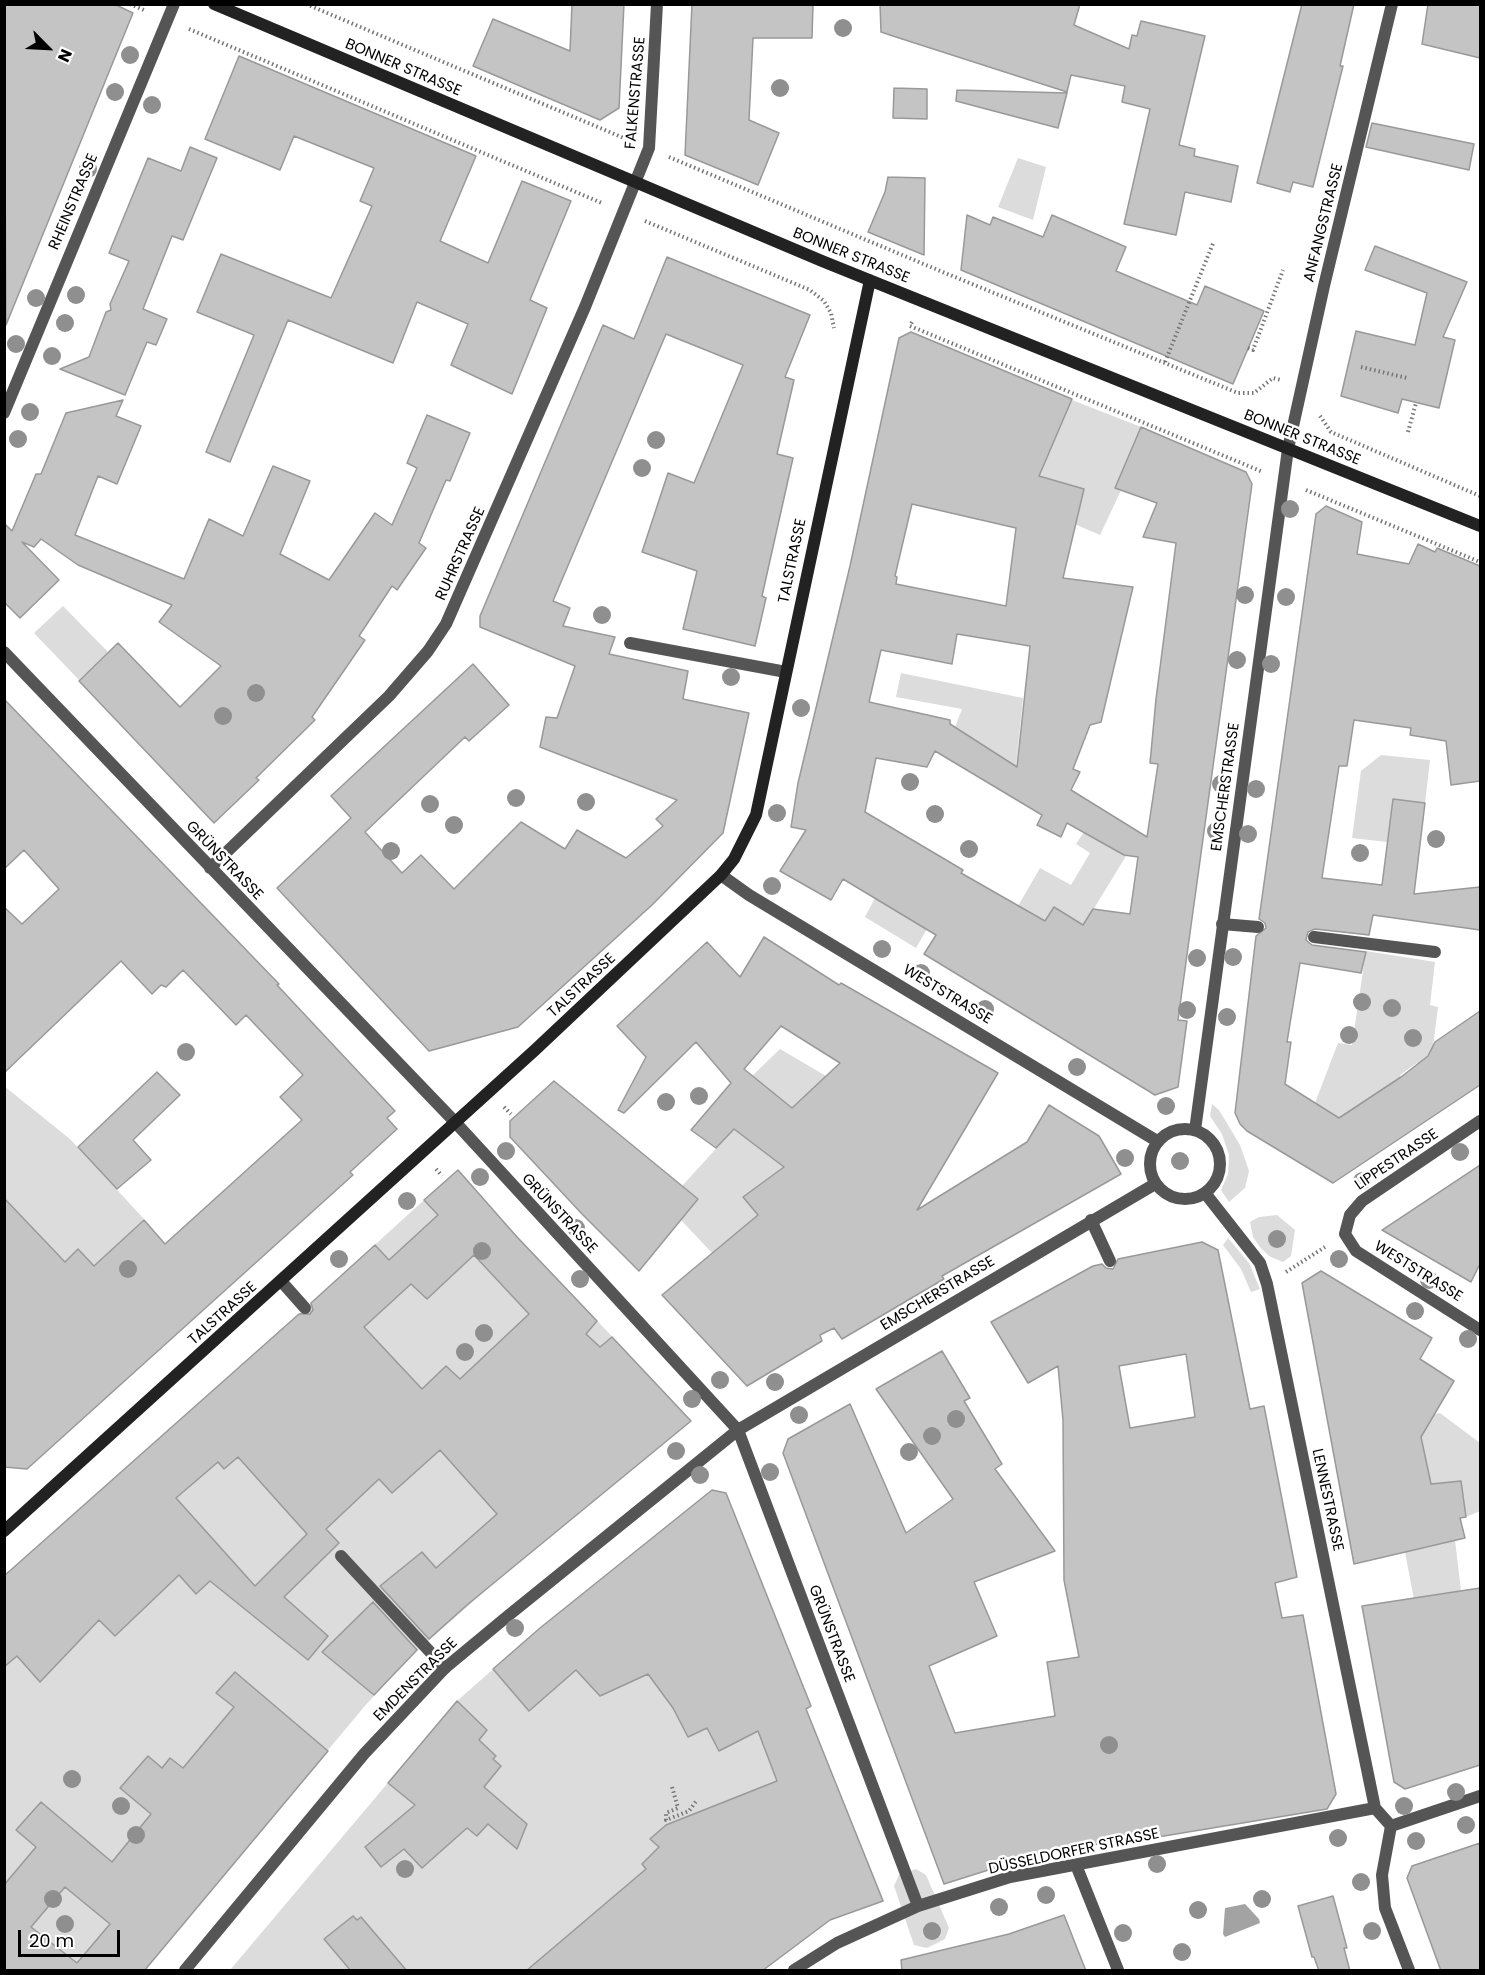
<!DOCTYPE html>
<meta charset="utf-8">
<style>
body{margin:0}
#map{position:relative;width:1485px;height:1975px;overflow:hidden;background:#fff;font-family:Poppins,sans-serif}
canvas{display:block}
.frame{position:absolute;inset:0;border:6px solid #000;pointer-events:none}
.north{position:absolute;left:18px;top:18px;width:60px;height:60px;-webkit-text-stroke:4px #fff;paint-order:stroke;rotate:114deg;font-size:16px;font-weight:700;line-height:24px;text-align:center;color:#000}
.north::after{content:'';display:block;margin:auto;width:21px;height:27px;background:#000;clip-path:polygon(50% 0,100% 100%,50% 72%,0 100%)}
.scale{position:absolute;left:18px;top:1930px;width:102px;height:27px;box-sizing:border-box;border:3px solid #000;border-top:0;padding-left:8px;font-size:18px;line-height:21px;white-space:nowrap;color:#000;-webkit-text-stroke:4px #fff;paint-order:stroke}
</style>
<div id="map">
<canvas width="1485" height="1975"></canvas>
<div class="frame"></div>
<div class="north">N</div>
<div class="scale">20 m</div>
</div>
<script>
const ctx = document.querySelector('canvas').getContext('2d');
ctx.lineJoin = 'round';
function paint(path, color) { ctx.fillStyle = color; ctx.fill(path, 'evenodd'); }
const shape = rows => new Path2D(rows.map(r => 'M' + r).join(''));
function trace(path, color, width, dash) { ctx.strokeStyle = color; ctx.lineWidth = width; ctx.lineCap = dash ? 'butt' : 'round'; ctx.setLineDash(dash || []); ctx.stroke(path); }
function drawText(font, color, halo, rows, align = 'center') {
  ctx.font = font + ' Poppins,sans-serif'; ctx.lineWidth = 5; ctx.setLineDash([]); ctx.textBaseline = 'middle'; ctx.strokeStyle = halo; ctx.fillStyle = color; for (const [text, x, y, turn = 0] of rows) {
    ctx.save(); ctx.translate(x, y); ctx.rotate((+turn || 0) * Math.PI / 180); ctx.textAlign = isNaN(turn) ? turn : align; if (halo) ctx.strokeText(text, 0, 0); ctx.fillText(text, 0, 0); ctx.restore();
  }
}
const green = shape([
 [1018,158,1046,167,1033,220,998,207],
 [1072,400,1141,427,1125,482,1100,535,1065,520,1052,497,969,417,1052,444],
 [63,606,108,652,79,680,34,633],
 [901,673,1023,698,1016,767,955,727,962,709,896,697],
 [1381,755,1430,760,1425,803,1393,799,1387,842,1352,838,1361,771],
 [1084,832,1126,856,1062,961,1045,921,1018,906,1040,868,1071,885,1090,853,1076,844],
 [875,898,927,929,916,948,865,917],
 [1366,951,1435,962,1430,1005,1438,1007,1433,1046,1435,1059,1421,1068,1417,1063,1400,1075,1403,1081,1372,1096,1338,1119,1315,1103,1338,1043,1352,1045],
 [780,1049,826,1076,792,1108,752,1076],
 [4,1086,70,1139,144,1219,94,1266,78,1249,65,1261,7,1201,5,1203],
 [1212,1104,1219,1110,1240,1145,1249,1171,1245,1188,1229,1202,1221,1190,1228,1174,1229,1155,1222,1134,1210,1116],
 [734,1129,801,1180,712,1253,681,1220,698,1199,682,1186],
 [424,1200,487,1204,687,1416,685,1426,493,1584,409,1658,364,1707,144,1970,5,1970,4,1576,195,1409],
 [1277,1215,1295,1230,1291,1256,1283,1262,1269,1256,1260,1247,1253,1237,1250,1222,1259,1217],
 [1228,1238,1249,1263,1260,1289,1251,1292,1241,1269,1223,1245],
 [1440,1413,1480,1443,1480,1511,1466,1517,1461,1481,1432,1484,1455,1540,1461,1591,1480,1692,1480,1698,1467,1702,1419,1626,1393,1489,1431,1484,1415,1419],
 [712,1490,726,1493,811,1706,806,1709,884,1901,810,1927,812,1934,762,1970,230,1970,457,1701,540,1628],
 [916,1869,926,1875,949,1928,945,1939,927,1948,914,1945,894,1886,899,1875]
]);
const water = shape([
 [1245,1904,1259,1919,1260,1923,1225,1937,1223,1934,1225,1908]
]);
const building = shape([
 [4,4,114,4,133,13,6,325,4,4],
 [572,4,624,4,619,108,600,120,473,66,493,19,570,51,572,4],
 [692,4,813,4,812,38,753,38,749,120,779,133,758,185,685,155,692,4],
 [880,4,1080,4,1074,25,1129,49,1132,35,1137,36,1141,21,1205,36,1179,145,1195,149,1194,156,1238,166,1231,202,1185,192,1176,235,1124,224,1150,109,1122,102,1125,86,1071,75,1067,92,896,37,881,32,880,4],
 [1302,4,1354,4,1340,66,1343,66,1313,187,1293,182,1290,192,1257,183,1302,4],
 [1428,4,1480,4,1480,58,1422,44,1428,4],
 [239,56,476,156,440,241,488,263,522,181,571,201,530,300,547,308,512,394,451,365,468,324,417,302,393,363,288,320,230,462,206,452,254,335,197,312,221,254,331,298,372,206,360,201,374,168,294,136,280,170,205,139,239,56],
 [894,88,927,89,927,119,893,118,894,88],
 [957,90,1067,93,1058,128,956,101,957,90],
 [1372,123,1474,144,1469,170,1366,147,1372,123],
 [190,147,217,158,183,240,172,236,143,309,167,319,156,345,147,342,125,395,60,369,89,357,106,312,111,310,110,304,129,261,109,253,148,158,181,171,190,147],
 [888,177,925,178,924,255,868,232,885,192,888,177],
 [967,215,990,225,993,217,1043,237,1052,215,1126,247,1116,271,1197,305,1205,286,1264,311,1233,384,961,270,967,215],
 [1375,246,1467,282,1443,337,1455,340,1439,408,1402,399,1398,413,1341,396,1356,331,1415,345,1427,293,1365,270,1375,246],
 [667,257,810,315,785,377,794,380,777,454,793,458,762,596,766,598,755,646,683,629,697,571,642,552,668,473,694,483,743,365,666,334,553,601,570,608,563,626,615,637,609,654,688,671,683,699,749,713,723,833,652,905,518,1027,429,1051,277,888,351,818,331,796,473,664,509,705,469,741,465,737,365,832,402,873,421,855,454,889,521,822,565,849,577,830,626,858,663,826,656,819,677,800,540,747,546,717,557,718,575,666,480,627,480,616,603,325,634,339,667,257],
 [911,332,1072,399,1039,476,1084,489,1063,578,1133,587,1101,722,1090,725,1073,769,1080,772,1071,790,1147,837,1158,764,1150,763,1156,699,1176,543,1143,537,1157,503,1115,488,1141,427,1246,472,1252,484,1178,1020,1187,1021,1178,1087,1155,1095,924,954,936,935,843,879,831,900,780,871,806,830,791,827,798,783,850,566,899,338,911,332],
 [912,504,1016,528,1006,606,896,584,897,577,895,576,912,504],
 [957,634,1030,646,1017,767,950,724,950,720,869,702,881,650,952,664,957,634],
 [935,751,1042,815,1037,825,1061,837,1067,823,1124,855,1138,857,1130,914,1093,909,1083,925,1054,907,1045,921,961,873,963,870,865,812,876,758,927,767,935,751],
 [123,400,116,416,141,426,117,484,98,476,75,535,184,579,209,519,243,536,273,466,310,481,280,554,329,580,375,513,392,525,417,468,407,463,427,415,470,433,450,481,446,480,419,543,426,548,397,590,392,586,359,636,365,640,312,717,315,720,256,778,259,780,214,823,79,681,118,643,180,707,221,666,159,622,172,605,78,565,41,539,34,547,22,542,59,580,20,618,4,602,4,523,12,531,36,474,41,474,66,413,123,400],
 [1326,506,1362,522,1357,554,1409,564,1418,544,1435,552,1437,548,1480,566,1480,781,1451,785,1446,741,1410,735,1411,728,1354,720,1347,766,1339,766,1322,878,1382,885,1393,799,1425,803,1414,894,1480,887,1480,930,1373,915,1369,935,1315,929,1308,932,1306,940,1312,945,1366,952,1361,973,1300,963,1287,1042,1291,1042,1285,1084,1339,1118,1401,1077,1428,1056,1435,1042,1480,1011,1480,1085,1333,1183,1247,1131,1240,1124,1235,1113,1256,936,1266,928,1265,923,1259,919,1316,514,1326,506],
 [4,699,279,984,277,985,395,1111,387,1118,397,1129,350,1172,353,1175,27,1469,4,1467,4,1198,65,1262,78,1249,94,1266,144,1220,165,1244,302,1120,280,1097,303,1075,246,1015,236,1025,183,970,166,987,161,985,152,994,121,961,4,1073,4,907,22,924,59,889,24,850,4,869,4,699],
 [764,937,839,985,841,983,998,1073,917,1210,1027,1142,1049,1105,1099,1136,1121,1174,942,1276,944,1279,842,1339,834,1328,820,1335,822,1341,747,1386,662,1295,758,1215,743,1197,784,1167,734,1129,716,1148,691,1130,731,1083,696,1042,624,1113,618,1110,646,1057,617,1026,707,942,740,977,764,937],
 [781,1026,840,1063,792,1108,744,1069,781,1026],
 [157,1072,180,1095,133,1140,151,1160,117,1189,78,1147,157,1072],
 [554,1081,698,1199,639,1271,583,1215,510,1137,510,1121,554,1081],
 [1480,1165,1480,1264,1471,1282,1382,1230,1480,1165],
 [458,1170,517,1237,597,1321,586,1334,600,1347,612,1337,691,1421,467,1605,429,1639,380,1586,422,1552,436,1568,497,1514,440,1450,392,1493,379,1479,326,1529,339,1543,284,1597,328,1636,308,1660,210,1581,196,1594,179,1575,115,1636,99,1620,40,1682,17,1656,4,1667,4,1576,299,1314,310,1314,313,1310,311,1303,375,1245,389,1260,438,1215,424,1200,458,1170],
 [474,1255,529,1314,460,1379,446,1366,422,1389,364,1327,411,1284,427,1299,474,1255],
 [238,1457,307,1534,255,1586,176,1498,218,1462,224,1469,238,1457],
 [1202,1242,1218,1250,1250,1409,1264,1406,1297,1577,1275,1583,1282,1618,1303,1615,1336,1794,1327,1809,1164,1836,1075,1847,1017,1861,944,1884,783,1453,788,1439,850,1404,906,1533,953,1499,876,1389,942,1351,970,1398,964,1401,1002,1464,995,1469,1055,1551,974,1582,997,1636,929,1666,955,1733,1055,1716,1047,1662,1079,1657,1064,1580,1063,1420,1058,1366,1028,1383,991,1322,1093,1266,1102,1264,1106,1268,1113,1269,1118,1259,1202,1242],
 [1186,1354,1195,1417,1130,1428,1119,1366,1186,1354],
 [1321,1271,1432,1338,1420,1359,1454,1381,1421,1437,1431,1484,1461,1481,1466,1517,1460,1518,1465,1538,1354,1564,1302,1283,1321,1271],
 [712,1490,726,1493,811,1706,806,1709,883,1901,830,1920,762,1971,526,1971,646,1869,642,1864,659,1847,650,1839,666,1825,777,1781,758,1731,719,1751,707,1728,688,1737,673,1708,648,1674,600,1696,576,1670,529,1711,493,1669,540,1628,712,1490],
 [1480,1588,1480,1765,1405,1789,1394,1782,1362,1606,1480,1588],
 [373,1602,417,1650,374,1695,322,1652,373,1602],
 [235,1672,328,1751,144,1971,4,1971,4,1885,36,1847,16,1830,41,1802,112,1862,151,1814,120,1788,148,1756,162,1768,170,1758,183,1768,234,1707,216,1693,235,1672],
 [65,1887,110,1924,77,1963,31,1927,65,1887],
 [457,1701,487,1730,479,1740,496,1756,493,1759,501,1766,484,1787,527,1824,517,1849,488,1824,477,1836,467,1828,422,1868,404,1849,381,1867,365,1847,415,1805,388,1783,457,1701],
 [1480,1843,1480,1971,1441,1971,1407,1878,1412,1866,1480,1843],
 [1333,1896,1347,1948,1344,1948,1350,1971,1319,1971,1314,1957,1312,1957,1298,1906,1333,1896],
 [1064,1915,1086,1971,902,1971,901,1960,1009,1934,1064,1915],
 [353,1916,357,1920,361,1917,407,1971,351,1971,324,1939,353,1916]
]);
const path = shape([
 [130,4,146,11],
 [306,4,626,139],
 [189,29,602,203],
 [669,157,933,268,1238,393,1254,393,1273,378,1281,380],
 [645,221,810,290,824,301,831,313,834,328],
 [912,322,910,326,1263,472],
 [1248,348,1253,350,1283,270],
 [1165,362,1214,241],
 [1361,367,1407,378],
 [1320,416,1331,432,1480,496],
 [1408,432,1416,403],
 [1306,490,1480,562],
 [504,1107,511,1114],
 [436,1169,442,1176],
 [1286,1272,1325,1247],
 [672,1787,678,1808,666,1813,666,1820,689,1811,697,1800]
]);
const lane = shape([
 [630,643,786,672],
 [1222,924,1258,927],
 [1314,937,1435,952],
 [1091,1220,1110,1261],
 [281,1281,305,1308],
 [341,1556,445,1668]
]);
const street = shape([
 [4,413,174,4],
 [4,652,455,1122,738,1430,918,1906],
 [210,868,389,696,428,651,446,624,585,307,649,148,657,4],
 [721,875,749,895,1157,1141],
 [1480,1121,1362,1201,1350,1215,1345,1234,1356,1251,1480,1330],
 '1150 1164a35 35 0 1 1 70 0a35 35 0 1 1-70 0Z',
 [1195,1130,1288,449,1324,286,1392,4],
 [1205,1193,1260,1263,1267,1284,1375,1808,1391,1826],
 [1391,1826,1382,1875,1385,1908,1409,1970],
 [1391,1826,1480,1796],
 [1076,1865,1118,1970],
 [185,1970,364,1754,445,1668,509,1615,738,1430,1155,1184],
 [794,1970,837,1943,918,1906,1010,1877,1375,1808]
]);
const secondary = shape([
 [214,4,822,261,1480,526],
 [4,1531,535,1050,721,875,734,859,756,815,870,280]
]);
const trees = [
 [843,28],
 [130,55],
 [780,88],
 [115,92],
 [152,105],
 [88,169],
 [76,295],
 [36,298],
 [65,323],
 [16,344],
 [52,356],
 [30,412],
 [18,439],
 [656,440],
 [642,468],
 [1290,509],
 [1245,595],
 [1286,597],
 [602,615],
 [1237,660],
 [1271,664],
 [731,677],
 [256,693],
 [801,708],
 [223,716],
 [910,782],
 [1221,784],
 [1256,789],
 [516,798],
 [586,802],
 [430,804],
 [777,813],
 [935,814],
 [454,825],
 [1216,831],
 [1248,834],
 [1436,839],
 [969,849],
 [391,851],
 [1360,853],
 [772,886],
 [882,949],
 [1233,957],
 [1197,958],
 [921,973],
 [1362,1002],
 [1392,1008],
 [985,1009],
 [1187,1010],
 [1227,1017],
 [1349,1035],
 [1413,1038],
 [186,1052],
 [1077,1067],
 [699,1096],
 [666,1102],
 [1166,1106],
 [506,1151],
 [1460,1152],
 [1125,1158],
 [1180,1161],
 [480,1177],
 [1362,1181],
 [407,1201],
 [576,1228],
 [1277,1239],
 [482,1251],
 [339,1259],
 [1339,1259],
 [128,1269],
 [580,1279],
 [1429,1280],
 [1415,1311],
 [484,1333],
 [1468,1339],
 [465,1352],
 [720,1380],
 [775,1382],
 [692,1399],
 [799,1415],
 [956,1419],
 [932,1436],
 [676,1451],
 [909,1452],
 [770,1472],
 [700,1475],
 [515,1628],
 [1109,1745],
 [72,1779],
 [1456,1792],
 [121,1806],
 [1404,1806],
 [1466,1825],
 [136,1835],
 [1338,1838],
 [1416,1841],
 [1157,1864],
 [405,1869],
 [1361,1882],
 [1046,1895],
 [53,1899],
 [1262,1899],
 [999,1907],
 [1198,1910],
 [65,1924],
 [932,1931],
 [1372,1931],
 [1123,1933],
 [1182,1952]
];
const streetNames = [
 ["BONNER STRASSE",403,68,23],
 ["FALKENSTRASSE",636,93,-85],
 ["RHEINSTRASSE",74,202,-67],
 ["ANFANGSTRASSE",1324,223,-76],
 ["BONNER STRASSE",851,256,22],
 ["BONNER STRASSE",1302,438,22],
 ["RUHRSTRASSE",461,554,-66],
 ["TALSTRASSE",793,561,-78],
 ["EMSCHERSTRASSE",1226,787,-82],
 ["GRÜNSTRASSE",224,861,46],
 ["TALSTRASSE",582,986,-43],
 ["WESTSTRASSE",947,995,31],
 ["LIPPESTRASSE",1397,1160,-34],
 ["GRÜNSTRASSE",559,1214,47],
 ["WESTSTRASSE",1418,1272,32],
 ["EMSCHERSTRASSE",938,1294,-31],
 ["TALSTRASSE",223,1314,-42],
 ["LENNESTRASSE",1327,1500,78],
 ["GRÜNSTRASSE",831,1634,69],
 ["EMDENSTRASSE",416,1680,-45],
 ["DÜSSELDORFER STRASSE",1074,1852,-12]
];
paint(green, '#dcdcdc');
paint(water, '#a3a3a3');
paint(building, '#c4c4c4');
trace(building, '#999', 1.5);
trace(path, '#777', 4, [1.5, 3]);
trace(lane, '#555', 12);
trace(street, '#555', 12);
trace(secondary, '#222', 12);
ctx.fillStyle = '#8f8f8f';
for (const [x, y] of trees) { ctx.beginPath(); ctx.arc(x, y, 9, 0, 2 * Math.PI); ctx.fill(); }
drawText('15px', '#000', '#fff', streetNames);
</script>
